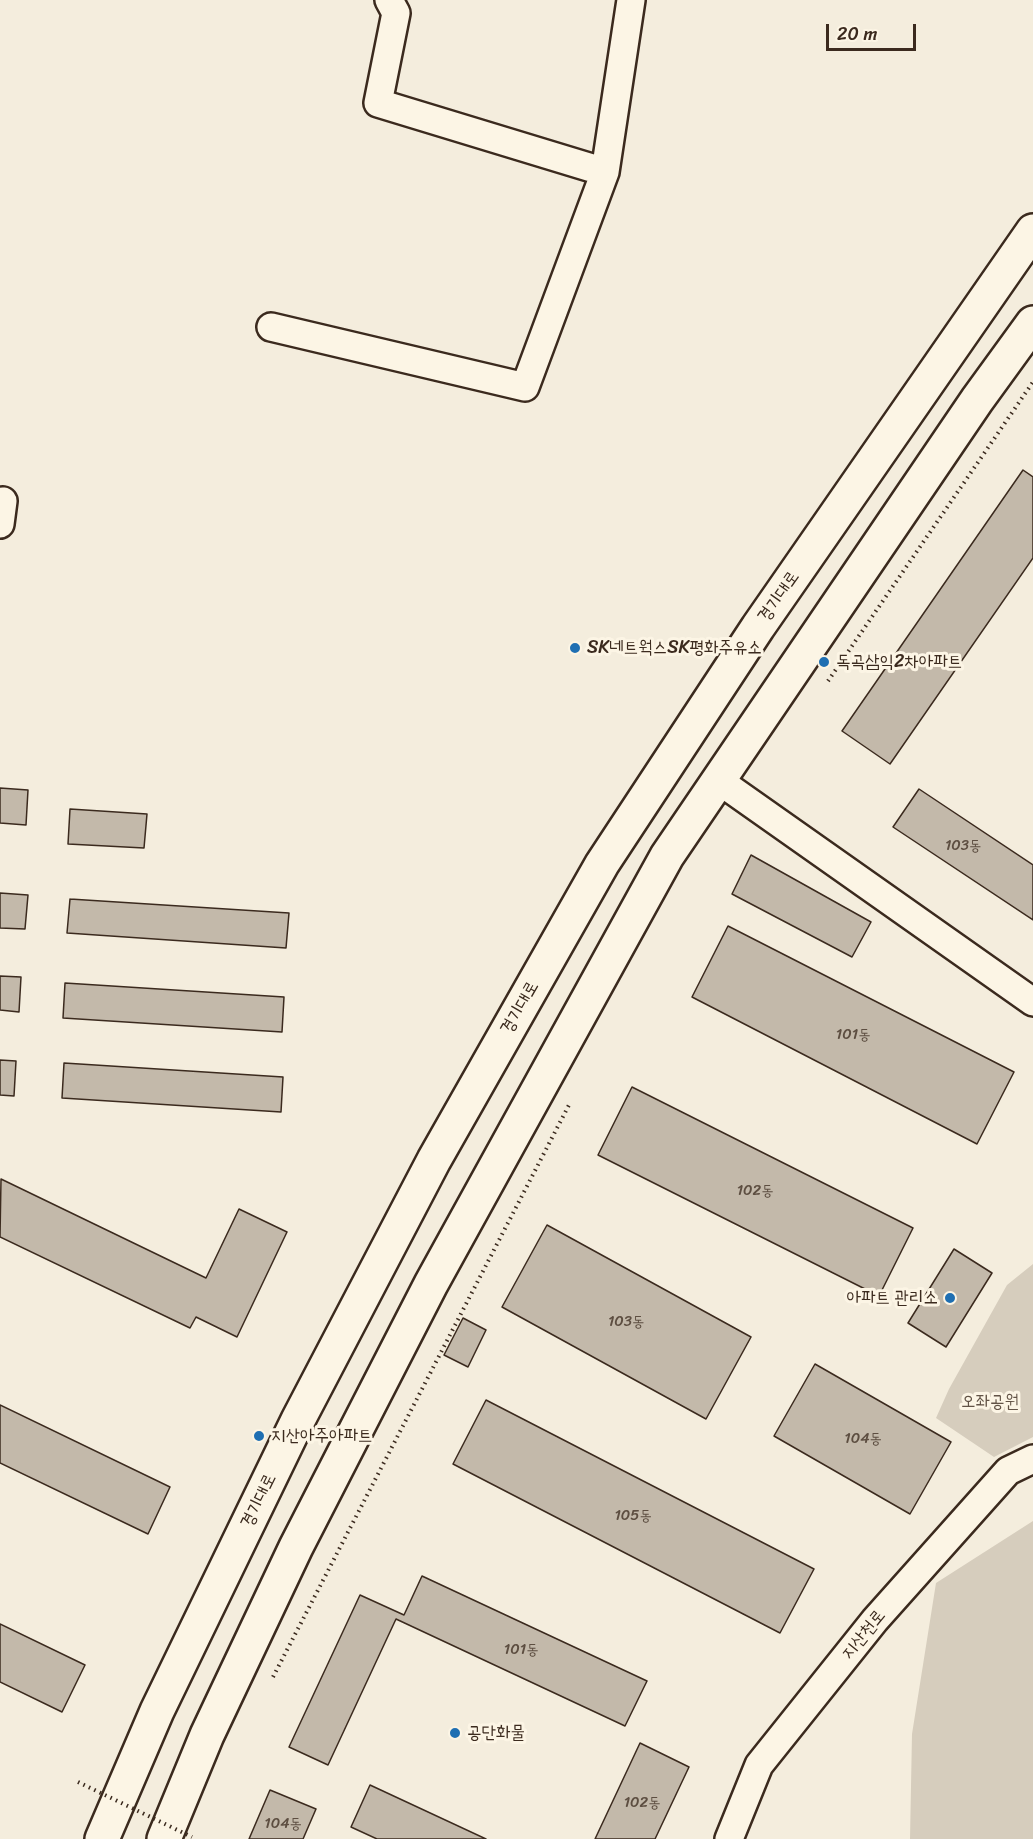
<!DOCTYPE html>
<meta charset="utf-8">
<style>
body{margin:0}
#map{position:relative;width:1033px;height:1839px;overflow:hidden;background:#f4eddd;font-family:Sriracha,sans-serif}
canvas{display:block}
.scale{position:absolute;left:826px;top:24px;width:90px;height:27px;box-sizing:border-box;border:3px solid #3b2a1e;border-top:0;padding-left:8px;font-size:18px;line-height:21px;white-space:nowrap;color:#3b2a1e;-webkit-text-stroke:4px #fcf5e5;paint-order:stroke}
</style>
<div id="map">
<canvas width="1033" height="1839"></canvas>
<div class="scale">20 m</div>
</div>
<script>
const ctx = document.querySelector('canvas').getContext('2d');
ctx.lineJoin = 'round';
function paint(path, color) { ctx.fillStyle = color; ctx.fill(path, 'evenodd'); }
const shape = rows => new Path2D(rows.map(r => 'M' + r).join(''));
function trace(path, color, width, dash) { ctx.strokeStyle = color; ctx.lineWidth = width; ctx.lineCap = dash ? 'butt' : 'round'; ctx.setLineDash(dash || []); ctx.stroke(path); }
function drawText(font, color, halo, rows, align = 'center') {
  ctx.font = font + ' Sriracha,"Poor Story",sans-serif'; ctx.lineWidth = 6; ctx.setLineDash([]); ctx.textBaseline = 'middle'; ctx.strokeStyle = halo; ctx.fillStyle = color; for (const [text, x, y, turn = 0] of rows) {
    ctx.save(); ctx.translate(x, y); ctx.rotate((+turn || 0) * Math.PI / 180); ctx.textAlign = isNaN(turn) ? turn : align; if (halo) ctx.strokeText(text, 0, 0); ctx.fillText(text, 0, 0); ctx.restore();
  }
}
const green = shape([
 [1033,1264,1033,1437,994,1457,936,1418,949,1389,1007,1285],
 [1033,1521,1033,1839,910,1839,912,1734,936,1583]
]);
const building = shape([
 [1023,470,1033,477,1033,558,890,764,842,731,1023,470],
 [0,788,28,790,26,825,0,823,0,788],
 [919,789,1033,865,1033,920,893,827,919,789],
 [70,809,147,814,144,848,68,844,70,809],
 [751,855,871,922,852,957,732,894,751,855],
 [0,893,28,895,25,929,0,928,0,893],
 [70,899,289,913,286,948,67,933,70,899],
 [728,926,1014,1072,977,1144,692,997,728,926],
 [0,976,21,977,19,1012,0,1010,0,976],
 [65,983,284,997,282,1032,63,1018,65,983],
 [0,1060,16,1061,14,1096,0,1095,0,1060],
 [64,1063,283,1077,281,1112,62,1098,64,1063],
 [632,1087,913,1228,879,1296,598,1155,632,1087],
 [1,1179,206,1278,239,1209,287,1232,237,1337,196,1317,190,1328,0,1237,1,1179],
 [547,1225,751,1337,706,1419,502,1307,547,1225],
 [954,1249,992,1273,946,1347,908,1323,954,1249],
 [463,1318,486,1330,468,1367,444,1355,463,1318],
 [815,1364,951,1442,910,1514,774,1436,815,1364],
 [486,1400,814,1569,780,1633,453,1464,486,1400],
 [0,1405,170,1487,148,1534,0,1463,0,1405],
 [422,1576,647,1681,625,1726,396,1619,328,1765,289,1747,360,1595,404,1615,422,1576],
 [0,1624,85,1665,62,1712,0,1682,0,1624],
 [640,1743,689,1767,655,1839,595,1839,640,1743],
 [370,1785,486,1839,377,1839,351,1827,370,1785],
 [270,1790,316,1809,303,1839,249,1839,270,1790]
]);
const path = shape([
 [828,681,1033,382],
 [273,1677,570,1103]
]);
const street = shape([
 [389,0,396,13,378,103,605,172,631,0],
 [271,327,525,387,605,172],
 [0,524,3,501],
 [718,780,1033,1002],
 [729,1839,759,1765,875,1620,1008,1471,1033,1459]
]);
const primary = shape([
 [102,1839,157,1711,298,1420,434,1160,602,864,758,627,1033,231],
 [164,1839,207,1735,296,1547,431,1284,667,856,977,400,1033,323]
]);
const pathBridge = shape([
 [78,1782,192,1837]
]);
const markers = [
 [575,648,6,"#1f6fb2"],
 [824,662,6,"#1f6fb2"],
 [950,1298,6,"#1f6fb2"],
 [259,1436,6,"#1f6fb2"],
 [455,1733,6,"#1f6fb2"]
];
const numberNames = [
 ["103동",963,846],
 ["101동",853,1035],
 ["102동",755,1191],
 ["103동",626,1322],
 ["104동",863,1439],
 ["105동",633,1516],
 ["101동",521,1650],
 ["102동",642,1803],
 ["104동",283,1824]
];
const streetNames = [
 ["경기대로",779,597,-55],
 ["경기대로",520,1008,-60],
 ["경기대로",259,1501,-64],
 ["지산천로",864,1635,-51]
];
const poiNames = [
 ["SK네트웍스SK평화주유소",587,648],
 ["독곡삼익2차아파트",836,662],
 ["아파트 관리소",938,1298,"right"],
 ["지산아주아파트",271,1436],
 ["공단화물",467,1733]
];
const parkNames = [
 ["오좌공원",990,1402]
];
paint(green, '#d6cdbd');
paint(building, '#c3b9aa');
trace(building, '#3b2a1e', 1.5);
trace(street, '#3b2a1e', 32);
trace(primary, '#3b2a1e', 38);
trace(path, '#3b2a1e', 4, [1.5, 4.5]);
trace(street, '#fcf5e5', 27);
trace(primary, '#fcf5e5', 33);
trace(pathBridge, '#3b2a1e', 4, [1.5, 4.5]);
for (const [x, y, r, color] of markers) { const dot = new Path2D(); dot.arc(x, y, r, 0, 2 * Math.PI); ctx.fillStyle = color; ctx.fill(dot); trace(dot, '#fcf5e5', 2); }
drawText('15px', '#5d4e41', null, numberNames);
drawText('18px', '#3b2a1e', '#fcf5e5', streetNames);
drawText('18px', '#3b2a1e', '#fcf5e5', poiNames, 'left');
drawText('18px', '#625346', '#fcf5e5', parkNames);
</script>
